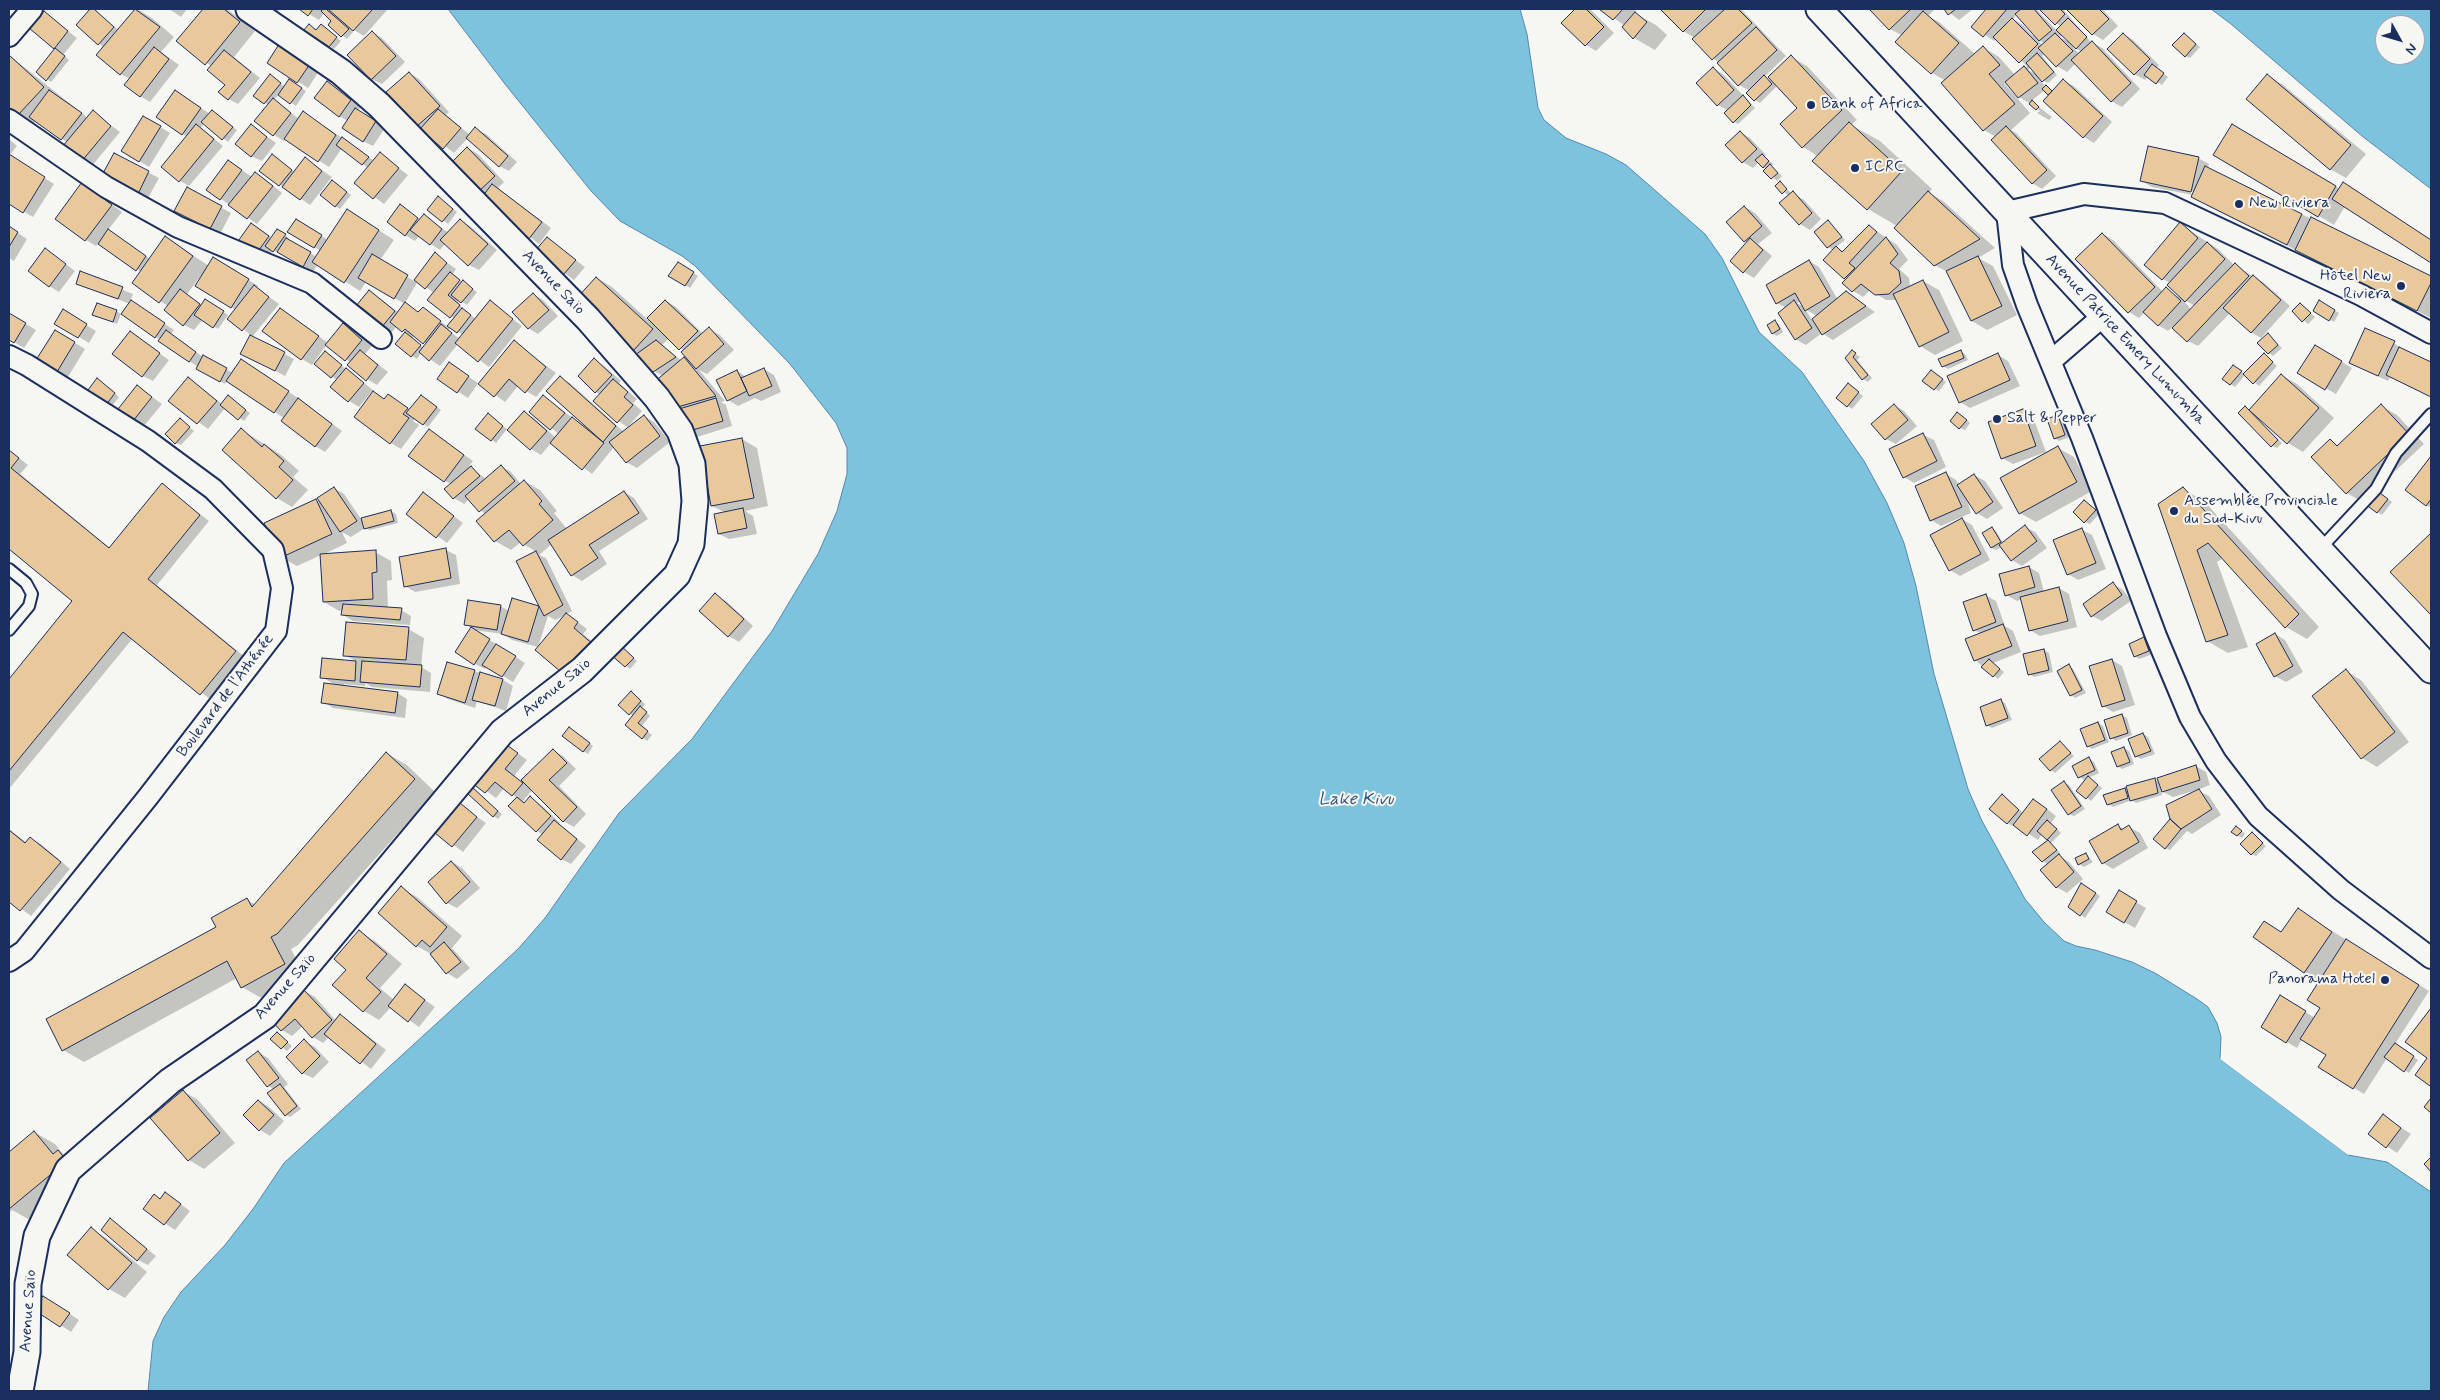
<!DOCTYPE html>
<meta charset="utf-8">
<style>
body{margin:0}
#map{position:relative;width:2440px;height:1400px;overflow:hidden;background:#f6f6f2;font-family:Mynerve,sans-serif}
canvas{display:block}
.frame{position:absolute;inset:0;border:10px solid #1b2f5e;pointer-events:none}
.north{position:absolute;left:2375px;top:15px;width:50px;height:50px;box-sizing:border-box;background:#f6f6f2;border:1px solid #9ea6b7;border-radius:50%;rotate:129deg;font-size:14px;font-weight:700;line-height:20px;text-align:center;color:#1b2f5e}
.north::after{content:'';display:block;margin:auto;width:18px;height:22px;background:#1b2f5e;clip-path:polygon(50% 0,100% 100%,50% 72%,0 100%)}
</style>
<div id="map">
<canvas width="2440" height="1400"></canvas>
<div class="frame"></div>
<div class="north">N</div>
</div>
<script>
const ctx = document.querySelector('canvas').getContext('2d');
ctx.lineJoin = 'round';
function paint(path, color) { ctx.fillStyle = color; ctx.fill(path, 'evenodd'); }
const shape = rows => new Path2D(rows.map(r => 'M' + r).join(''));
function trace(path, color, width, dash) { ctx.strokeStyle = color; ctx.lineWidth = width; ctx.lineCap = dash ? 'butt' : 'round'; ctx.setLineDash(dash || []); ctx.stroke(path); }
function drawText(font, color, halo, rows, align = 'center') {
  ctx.font = font + ' Mynerve,sans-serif'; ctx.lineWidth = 4; ctx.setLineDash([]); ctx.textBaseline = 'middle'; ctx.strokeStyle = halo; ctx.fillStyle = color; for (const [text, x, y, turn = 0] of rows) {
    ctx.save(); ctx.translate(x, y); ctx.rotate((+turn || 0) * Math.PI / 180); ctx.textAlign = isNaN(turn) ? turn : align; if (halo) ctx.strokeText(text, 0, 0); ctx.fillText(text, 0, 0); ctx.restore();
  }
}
const water = shape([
 [448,9,1520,9,1527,34,1538,108,1544,120,1566,138,1606,154,1626,165,1705,234,1722,258,1759,332,1802,372,1864,461,1887,503,1904,543,1916,586,1934,674,1968,789,1982,821,2025,899,2044,922,2064,941,2076,946,2095,950,2132,962,2155,973,2197,999,2208,1007,2217,1023,2221,1037,2220,1059,2348,1155,2387,1162,2431,1192,2431,1391,148,1391,153,1341,164,1317,181,1292,225,1245,253,1209,284,1163,518,949,545,918,619,813,692,739,772,631,818,554,837,511,847,474,847,448,836,423,790,364,695,266,682,256,620,221,591,191,505,84,448,9],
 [2211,9,2431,9,2431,189,2362,136,2231,24,2211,9],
 [2385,25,2415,25,2415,55,2385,55,2385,25]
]);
const pier = shape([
 [2222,1056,2350,1152,2348,1155,2220,1059]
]);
const shadow = shape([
 [92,9,119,30,137,9,152,18,174,37,161,52,179,65,150,102,140,96,131,79,120,74,104,48,78,25],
 [169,9,187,9,181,17],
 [204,9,227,9,255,31,234,57,260,78,238,104,228,99,227,85,211,66,178,41],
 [269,9,280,9,276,14],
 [301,9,328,9,334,14,330,9,388,9,364,36,349,27,353,32,347,39,330,25,333,21,324,13,319,20],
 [1577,9,1591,10,1614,33,1596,51,1586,45,1563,23],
 [1601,9,1637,9,1634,13,1656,25,1667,35,1655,50,1634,38,1624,27,1625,26],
 [1661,9,1742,10,1786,56,1764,77,1774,82,1791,57,1807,66,1857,120,1851,125,1880,141,1932,189,1929,193,1943,201,1995,248,1978,258,1993,266,2017,315,1987,330,1972,321,1948,272,1934,265,1897,226,1868,209,1818,156,1803,147,1782,124,1799,108,1778,85,1760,103,1755,100,1750,91,1739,85,1695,38,1683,31],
 [1871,9,1935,9,1928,16,1939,22,1974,53,1969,61,1984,48,1999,57,2015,75,2027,66,1997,38,1994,41,1973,27,1988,9,2018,9,2021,11,2023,9,2036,9,2057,31,2061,27,2041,9,2063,9,2090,41,2102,48,2140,89,2122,107,2111,101,2076,63,2067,72,2057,66,2045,53,2042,56,2057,75,2048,83,2038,78,2046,87,2054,91,2064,81,2074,86,2112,122,2094,143,2084,137,2045,90,2031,101,2052,117,2049,120,2037,113,2040,111,2031,104,2019,97,2006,81,2004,83,2030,113,2011,130,2016,133,2056,176,2042,189,2032,183,1996,137,1984,130,1943,83,1946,81,1932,73,1897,42,1903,36,1890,29],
 [2017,14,2034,34,2033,36,2023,25,2013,19],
 [2063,35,2069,41,2069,42,2060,37],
 [2036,38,2045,44,2043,46],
 [2072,46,2082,52,2079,54],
 [2031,67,2038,75,2028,70],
 [1945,9,1973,9,1959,20],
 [2068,9,2102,9,2118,26,2103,40,2093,34],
 [44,13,77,38,63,55,69,60,51,82,37,72,56,49],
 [321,25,341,41,334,49,327,44,324,48,320,45,316,31],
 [372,32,382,38,405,62,382,84,371,79],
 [2123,34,2133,40,2159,65,2156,68,2168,77,2162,85,2148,76,2145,80,2134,74],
 [2184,34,2200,47,2190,58,2186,56],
 [9,55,88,118,93,112,120,132,91,167,81,161,67,142,36,121,34,123,19,114,9,105],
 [268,62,323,65,308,88],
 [1714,69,1724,75,1755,108,1738,124,1734,122,1729,111,1718,105],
 [409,73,419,79,449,112,446,115,470,135,476,129,486,134,517,162,509,171,499,166,468,138,454,153,418,125],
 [2267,76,2282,84,2366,154,2346,178,2330,169],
 [275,79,285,87,294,83,306,91,296,106,279,94,274,100,299,119,304,113,347,141,374,161,380,154,408,175,384,204,356,183,368,168,342,148,329,167,286,139,284,141,274,135,268,105,255,95],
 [327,83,361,107,357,111,385,128,373,146,363,141,348,121,339,116],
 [186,98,210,114,217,114,237,130,228,142,204,123,201,128,223,146,189,186,179,180,187,137,183,134],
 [144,117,170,133,149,167,123,151],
 [251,125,276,143,262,161,251,156],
 [2232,125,2340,189,2344,184,2431,240,2431,262,2345,206,2334,225,2215,154],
 [1740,132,1750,138,1766,155,1764,157,1773,164,1771,166,1782,176,1777,181,1759,162,1753,168,1743,162],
 [9,139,17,146,9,156],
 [468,148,478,154,504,182,498,188,551,228,539,244,475,194],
 [114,155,159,178,148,198,114,181],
 [9,156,54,184,33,217,9,203],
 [272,156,295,172,305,159,332,177,310,205,260,171],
 [2198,158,2209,164,2208,168,2431,278,2431,318,2208,206,2193,195,2152,187,2142,181],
 [2187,188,2194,192,2194,195,2185,190],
 [228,161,252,177,255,173,265,179,282,193,257,224,208,190],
 [1780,183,1792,194,1803,199,1821,219,1810,230,1800,224,1789,196,1776,186],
 [83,184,122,212,108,230,150,259,165,237,209,266,224,264,258,286,257,288,279,304,252,337,294,359,285,376,242,353,251,335,228,318,236,310,197,285,203,275,202,274,187,294,202,305,210,303,228,315,218,329,203,319,194,330,184,325,168,306,160,301,141,272,99,243,96,246,86,240,57,218],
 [337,184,351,195,340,209,335,206],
 [187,189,231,213,220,234,186,216],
 [443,201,457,212,448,224,429,210],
 [400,206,421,220,424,216,449,233,460,220,470,226,497,250,479,270,469,265,446,243,440,250,419,236,415,241,405,235],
 [1745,207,1755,213,1772,233,1758,244,1772,256,1754,278,1744,272,1747,243,1745,241],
 [363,220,394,240,380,260,414,281,435,254,456,269,452,275,477,292,467,305,459,300,457,302,468,313,476,319,490,302,522,326,489,367,458,344,440,366,421,353,417,359,412,356,397,344,406,333,397,326,392,332,382,327,370,291,399,313,405,304,366,282,360,291,318,264,313,272,279,252,278,253,273,250,264,262,254,256,252,224,272,238,282,233,289,238,288,240,317,257,321,251,289,232,306,226,328,240],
 [418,281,434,293,454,319,448,327,423,308,419,313,405,303],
 [451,327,463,335,460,339,448,330],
 [414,335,427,344,424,348,412,338],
 [1828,221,1845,240,1836,247,1844,252,1869,226,1897,245,1908,260,1899,269,1909,278,1910,287,1923,281,1939,290,1963,341,1935,355,1920,346,1897,300,1886,300,1870,290,1863,297,1853,291,1844,283,1847,280,1834,251,1828,247],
 [2180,224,2218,249,2234,265,2263,282,2290,306,2261,338,2251,332,2230,313,2198,346,2188,341,2173,326,2168,331,2158,325,2145,312,2139,318,2129,312,2103,234,2113,240,2163,292,2166,289,2179,297,2170,283,2163,279],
 [2181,298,2195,306,2192,310],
 [9,227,27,239,14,261,9,258],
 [547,239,585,267,574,280,536,252],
 [55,256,75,271,59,292,49,286],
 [1809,261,1819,267,1838,300,1847,293,1875,312,1833,340,1822,333,1806,345,1795,339,1786,308,1777,303],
 [1801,301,1805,308,1797,303],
 [1805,309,1817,316,1812,320],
 [683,266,698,276,690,288,670,275],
 [81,273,133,294,130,301,174,330,171,334,203,357,233,373,251,367,298,398,342,431,325,452,315,446,284,418,227,380,225,384,197,368,198,367,156,337,130,304,77,283],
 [597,278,612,287,648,320,666,301,676,307,703,334,709,329,720,335,734,350,707,374,699,370,725,401,721,402,726,405,732,426,697,437,687,431,663,376,654,371,639,353,633,350],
 [669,338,684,351,686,357,682,361,662,345],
 [533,294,543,300,558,316,538,334,528,328],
 [2319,302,2339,313,2334,322,2314,311],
 [2301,304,2315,317,2308,324,2293,311],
 [281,309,328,343,343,325,353,330,372,346,365,354,388,372,377,385,367,379,351,363,327,344,312,365,302,359,264,331],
 [63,311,96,331,89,343,56,323],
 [116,311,121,314,117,324,94,315],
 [9,314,36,330,24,348,9,339],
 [1775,322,1779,324,1783,332,1777,336,1772,333],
 [55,331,85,349,68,377,38,359],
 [130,333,169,360,153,381,143,376],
 [2268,335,2282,348,2273,356,2269,353],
 [514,342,556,373,536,397,518,386,505,402,480,384],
 [2394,343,2403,350,2431,363,2431,396,2391,376,2388,381,2360,368],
 [2315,346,2352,368,2336,394,2299,373],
 [1960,351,1965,354,1968,360,1948,369,1943,366],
 [1852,352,1860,357,1857,360,1872,378,1868,382,1863,379,1847,358],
 [2264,354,2277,366,2259,386,2245,375,2235,387,2224,379,2238,369,2245,374],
 [1998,355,2008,361,2020,386,1970,408,1960,402],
 [329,356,373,390,359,407,349,401,337,380,316,364],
 [594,360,604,366,621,381,619,383,637,399,633,403,642,411,628,427,644,416,654,422,670,442,637,468,626,462,614,447,592,474,551,443,541,455,531,449,524,412,534,418,556,438,559,434,531,412,543,397,586,427,560,378,570,383,624,432,629,428,618,421,601,395,596,392],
 [764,369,774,375,781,392,761,401,755,398,738,406,728,400,737,371,746,377],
 [459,370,478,383,468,398,438,379],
 [1935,374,1946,382,1939,391,1935,389],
 [2281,375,2297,384,2334,418,2303,452,2288,443,2257,415,2255,417,2282,443,2277,448,2272,446,2250,411],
 [189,379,222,404,233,400,250,413,244,421,225,408,208,429,170,401],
 [102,383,119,397,112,406,107,404],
 [137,386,162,404,144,426,119,409],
 [1853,388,1863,396,1852,409,1848,406],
 [388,395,411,410,426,399,441,410,428,427,415,418,413,421,419,425,401,449,391,443],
 [1894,405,1904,411,1917,426,1896,444,1886,439],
 [2381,406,2397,415,2424,444,2362,502,2347,493,2330,440,2339,446],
 [2023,411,2033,417,2046,452,2013,464,2002,458],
 [1962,416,1970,423,1965,430,1960,428],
 [2058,417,2062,419,2069,437,2059,441,2055,438],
 [492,418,507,429,496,443,477,428],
 [180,420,194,431,181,445,176,443],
 [242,430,280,454,299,471,293,477,308,490,292,507,277,498],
 [429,430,473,461,469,466,486,479,501,466,511,472,521,484,524,481,540,490,557,511,554,513,567,529,624,492,634,498,648,519,599,551,607,564,582,581,572,575,552,544,539,555,546,558,572,611,567,614,587,629,583,634,603,651,578,681,566,615,555,620,548,616,538,647,512,640,503,634,474,630,525,663,513,682,487,666,485,669,475,664,472,628,465,624,500,606,509,611,513,600,542,609,536,552,521,542,511,550,495,541,478,521,486,515,469,499,464,504,454,498,451,484,445,481],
 [1923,435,1934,440,1946,467,1914,483,1904,477],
 [742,439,757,448,768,506,745,511,753,516,757,534,729,539,719,534,726,513,712,506],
 [2058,448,2074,457,2092,491,2036,522,2020,513],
 [9,450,28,465,20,474,110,548,162,485,209,521,157,585,246,658,211,700,133,638,9,789,9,681,74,601,9,548],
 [2431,458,2431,508,2406,490],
 [1946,474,1956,480,1959,485,1974,475,1985,481,2003,508,1987,519,1977,513,1966,497,1971,513,1941,526,1931,520],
 [334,488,344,494,361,519,391,511,396,514,398,523,370,530,365,528,351,537,342,532,347,543,322,555,375,552,391,561,392,580,387,581,388,609,401,610,411,616,410,625,353,621,343,615,343,610,339,611,324,602,321,555,297,566,281,557,316,500,323,504],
 [2183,489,2204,501,2319,627,2307,639,2286,627,2223,558,2217,562,2248,647,2228,653,2207,641],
 [424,494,463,523,447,543,407,514],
 [2381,494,2392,502,2382,515,2367,504],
 [2089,505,2099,514,2090,524,2085,522],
 [1962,519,1972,525,1990,560,1960,576,1950,570],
 [2025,527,2035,532,2047,548,2022,566,2012,560,2002,547,1996,550,1991,548,1992,529,1996,531,2003,543],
 [2082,530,2092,535,2106,569,2078,580,2068,574],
 [2431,535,2431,614,2392,573],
 [446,550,456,555,460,584,415,592,405,586],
 [2029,567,2039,573,2044,592,2059,588,2069,594,2077,627,2040,636,2030,630,2022,599,2017,601,2006,595],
 [2113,584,2123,590,2131,601,2102,621,2092,616],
 [715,595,726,601,753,626,739,642,729,636],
 [1985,595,1996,601,2005,626,2013,631,2021,652,1993,663,2004,672,1998,679,1975,660,1982,634,1974,630],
 [408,629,424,638,421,667,431,673,430,692,372,687,365,683,365,686,344,684,344,686,397,693,407,699,405,718,333,708,323,702,335,685,322,677,323,659,357,662,345,655],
 [2275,634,2285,640,2303,672,2286,682,2275,676],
 [2144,639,2149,642,2153,654,2139,659,2135,656],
 [619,646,637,661,630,669,612,653],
 [2044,650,2049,653,2053,672,2034,677,2029,674],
 [2112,660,2122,666,2135,705,2113,712,2103,706,2091,667],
 [448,663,503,680,513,686,506,711,477,701,475,708,448,699,438,693],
 [2069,666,2073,669,2086,693,2075,698,2071,695],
 [2346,671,2361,680,2409,742,2377,767,2362,758],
 [635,695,645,704,642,708,650,716,641,727,652,735,647,741,643,738,634,716,630,714],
 [2001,701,2005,703,2012,720,1992,728,1987,725],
 [2122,715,2127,718,2132,735,2116,741,2111,738],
 [2098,723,2103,726,2109,742,2092,749,2088,746],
 [574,731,593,746,588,754,583,751],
 [2143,734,2148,737,2155,754,2141,759,2136,756],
 [2060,742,2074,756,2055,773,2051,770],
 [505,744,527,760,514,776,526,785,553,750,563,756,576,769,559,786,586,814,574,827,563,821,533,789,523,801,525,803,530,798,540,804,560,823,559,824,586,846,571,864,561,859,543,835,537,831,517,798,504,788,496,798,474,782],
 [2124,748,2129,751,2134,764,2122,769,2118,766],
 [386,753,407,765,435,792,298,945,291,949,305,976,263,999,242,987,237,978,84,1062,63,1050,47,1019,217,928,247,900,256,905],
 [2089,759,2094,762,2099,773,2088,778,2102,788,2091,801,2078,791,2086,781,2079,777],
 [2196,766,2206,772,2210,785,2197,790,2209,796,2221,815,2192,834,2187,831,2170,850,2165,848,2197,790,2173,797,2161,791,2162,795,2136,803,2132,800,2113,807,2108,804,2125,789,2129,791,2155,780,2160,783],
 [2064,783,2069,785,2085,809,2074,816,2069,814],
 [472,789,502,814,498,819,494,816],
 [2007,799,2023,813,2043,806,2056,816,2051,823,2061,833,2051,843,2060,853,2058,855,2069,862,2083,879,2067,893,2056,887,2048,865,2034,852,2050,840,2042,834,2038,840,2014,824,2012,826,2008,823],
 [460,805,486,823,463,852,437,833],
 [2118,826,2125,830,2129,827,2140,833,2148,848,2113,869,2103,863],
 [9,829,27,843,30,839,41,844,70,869,31,916,9,900],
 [2241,830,2245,834,2242,838,2237,835],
 [2252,834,2266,846,2256,856,2252,854],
 [2086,854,2093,862,2084,867,2079,864],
 [452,862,462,868,480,888,457,908,447,903],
 [2086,887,2100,896,2085,918,2070,906],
 [401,888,417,897,462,936,452,948,470,968,457,979,447,973,431,954,417,946,379,913],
 [2119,892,2146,908,2135,928,2107,912],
 [2298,910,2429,991,2395,1044,2418,1060,2409,1073,2387,1058,2364,1094,2320,1067,2328,1055,2302,1039,2297,1048,2287,1042,2291,1003,2315,1018,2322,1007,2321,981,2304,972,2282,933],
 [359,932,375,941,402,964,380,988,394,1000,405,986,435,1007,419,1027,391,1007,379,1020,364,1011,347,970],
 [304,991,315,997,336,1021,340,1016,350,1022,386,1050,371,1069,329,1037,323,1043,313,1037,303,1026,292,1036,282,1030,273,1020],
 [2431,1009,2431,1086,2416,1075,2429,1058,2407,1041],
 [277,1033,292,1046,287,1051,272,1039],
 [304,1041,315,1047,329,1062,313,1078,302,1073],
 [258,1052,268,1058,288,1084,284,1087,301,1109,290,1117,286,1115,274,1089,268,1086],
 [183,1091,198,1100,235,1143,204,1169,189,1160,152,1118],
 [259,1101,269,1107,284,1121,270,1136,260,1130],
 [2383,1116,2411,1134,2397,1153,2369,1134],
 [34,1132,55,1144,64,1155,79,1164,87,1173,30,1220,12,1210,9,1213,9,1154],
 [161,1200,175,1200,190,1211,175,1230,144,1209],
 [111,1220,156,1256,148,1265,138,1260],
 [91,1229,106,1238,147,1272,125,1298,109,1289,69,1255],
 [53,1303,79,1320,71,1332,36,1309]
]);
const building = shape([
 [90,9,94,9,114,27,98,45,76,25,90,9],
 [135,9,160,27,120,75,96,55,135,9],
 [203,9,224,9,240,22,205,65,176,41,203,9],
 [299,9,313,9,308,16,299,9],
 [323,9,326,9,349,29,341,37,328,25,331,21,321,11,323,9],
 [328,9,373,9,353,31,328,9],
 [1575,9,1586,9,1604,27,1585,46,1561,23,1575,9],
 [1599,9,1623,9,1613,20,1599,9],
 [1660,9,1706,9,1683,32,1660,9],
 [1725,9,1738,9,1752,23,1712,60,1692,39,1725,9],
 [1869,9,1911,9,1889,30,1869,9],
 [1944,9,1956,9,1948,15,1944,9],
 [1986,9,2007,9,1983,37,1971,27,1986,9],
 [2021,9,2034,9,2052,30,2039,41,2015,14,2021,9],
 [2039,9,2060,9,2065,14,2055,25,2039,9],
 [2066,9,2099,9,2109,19,2092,35,2066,9],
 [44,11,68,31,54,49,29,28,44,11],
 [1923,11,1959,43,1931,74,1895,42,1923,11],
 [1635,12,1647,22,1633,39,1622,27,1635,12],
 [2012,18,2038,44,2019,63,1993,37,2012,18],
 [2068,18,2087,37,2076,49,2056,30,2068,18],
 [309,24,316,30,321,24,337,37,329,47,322,42,319,46,302,32,309,24],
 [1756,27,1777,50,1738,86,1717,63,1756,27],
 [372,31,396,56,371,80,347,55,372,31],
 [2055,33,2073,51,2056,67,2038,48,2055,33],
 [2123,33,2150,59,2134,75,2107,49,2123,33],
 [2184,33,2196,44,2185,57,2172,45,2184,33],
 [283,38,314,58,297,83,267,63,283,38],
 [2092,41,2131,83,2111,102,2071,60,2092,41],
 [1983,46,2000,65,1989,74,2015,104,1983,131,1941,83,1983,46],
 [154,47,169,59,140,97,124,85,154,47],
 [55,48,65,56,46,81,36,72,55,48],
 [224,50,251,72,228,100,218,92,225,85,207,70,224,50],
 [2037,53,2054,72,2042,82,2026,63,2037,53],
 [9,55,44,87,18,115,9,107,9,55],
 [1791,55,1842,110,1802,148,1780,124,1797,108,1768,77,1791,55],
 [2152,64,2164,73,2156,84,2144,75,2152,64],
 [2024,66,2038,83,2018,98,2005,82,2024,66],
 [1713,67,1734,90,1717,106,1696,83,1713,67],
 [409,72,440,106,417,126,386,92,409,72],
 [270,74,281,83,264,104,253,96,270,74],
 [2267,74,2351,145,2330,170,2246,99,2267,74],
 [1764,75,1772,84,1754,101,1746,93,1764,75],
 [289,79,302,88,290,104,278,95,289,79],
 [2063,79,2103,116,2083,138,2043,101,2063,79],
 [327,81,351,100,339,117,314,98,327,81],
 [2046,85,2052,91,2048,95,2042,89,2046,85],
 [49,90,82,113,61,140,29,117,49,90],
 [175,90,201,108,182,135,156,117,175,90],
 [1743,95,1751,105,1733,123,1724,113,1743,95],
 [273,98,291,113,273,136,254,121,273,98],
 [2032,100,2039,107,2036,110,2029,104,2032,100],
 [355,108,376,121,363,142,342,128,355,108],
 [438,109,461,128,443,149,420,129,438,109],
 [93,110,111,126,81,162,62,147,93,110],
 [212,110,233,127,222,140,201,122,212,110],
 [303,111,336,135,318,162,284,139,303,111],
 [143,116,161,126,139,162,121,151,143,116],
 [1849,122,1902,171,1867,210,1812,161,1849,122],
 [196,124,214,139,179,182,161,167,196,124],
 [251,124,267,137,251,157,235,144,251,124],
 [2232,124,2336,186,2318,217,2213,155,2232,124],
 [2006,126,2047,170,2032,184,1991,140,2006,126],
 [475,127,508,156,499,167,466,138,475,127],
 [1740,131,1757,149,1742,163,1725,145,1740,131],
 [342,137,369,157,362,165,336,145,342,137],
 [2148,146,2199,157,2191,192,2140,181,2148,146],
 [467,147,495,176,475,195,447,167,467,147],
 [380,152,399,168,373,199,354,183,380,152],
 [114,153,149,171,138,194,102,175,114,153],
 [9,154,45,177,23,213,9,204,9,154],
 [272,154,292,170,279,186,259,171,272,154],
 [1762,154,1769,161,1763,168,1755,160,1762,154],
 [305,157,322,171,300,200,282,187,305,157],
 [228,160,242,170,220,200,206,190,228,160],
 [1770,164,1778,173,1771,179,1763,171,1770,164],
 [2205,166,2302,214,2287,245,2191,197,2205,166],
 [255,172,273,186,247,219,228,205,255,172],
 [332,180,347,192,335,207,320,195,332,180],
 [1780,181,1787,189,1782,194,1775,186,1780,181],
 [82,182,112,205,85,241,55,219,82,182],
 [2343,182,2431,240,2431,263,2332,199,2343,182],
 [492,184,542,222,528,240,479,201,492,184],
 [187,187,222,206,210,229,174,211,187,187],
 [1793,191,1812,213,1799,225,1779,203,1793,191],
 [1928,191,1980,239,1934,266,1894,228,1928,191],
 [438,196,453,209,442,222,427,210,438,196],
 [400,204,418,218,405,236,387,222,400,204],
 [1744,206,1762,226,1744,242,1726,222,1744,206],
 [347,209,379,230,344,283,312,262,347,209],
 [424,214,442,229,430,245,410,230,424,214],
 [2311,217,2431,276,2431,283,2417,311,2295,250,2311,217],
 [296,219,322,235,314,248,287,232,296,219],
 [460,219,488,244,468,266,440,240,460,219],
 [1828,220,1842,237,1827,248,1814,232,1828,220],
 [2180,222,2198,238,2162,280,2144,265,2180,222],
 [251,223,269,236,254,257,236,244,251,223],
 [1869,225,1877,232,1849,263,1855,268,1844,279,1823,260,1836,246,1842,252,1869,225],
 [9,226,18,232,9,247,9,226],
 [108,229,146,256,136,271,98,244,108,229],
 [277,229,286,234,273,252,265,246,277,229],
 [2102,233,2155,287,2128,313,2075,259,2102,233],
 [165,236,193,256,159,303,132,283,165,236],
 [547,237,576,260,563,275,534,252,547,237],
 [1886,237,1898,254,1890,263,1899,271,1901,283,1889,294,1875,295,1861,284,1852,292,1842,283,1886,237],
 [286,238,311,252,303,267,277,252,286,238],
 [1750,238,1763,250,1743,273,1730,261,1750,238],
 [2207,242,2225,259,2185,302,2167,285,2207,242],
 [45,248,66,264,49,287,28,271,45,248],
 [435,252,447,263,425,289,414,280,435,252],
 [372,254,408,275,394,299,358,278,372,254],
 [1978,256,2002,306,1971,321,1946,271,1978,256],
 [213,257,249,279,231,308,195,286,213,257],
 [1809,260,1830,296,1805,311,1795,293,1776,304,1766,285,1809,260],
 [678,262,694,272,685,286,668,276,678,262],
 [2235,263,2249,276,2187,342,2172,328,2235,263],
 [80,271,123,287,118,299,76,284,80,271],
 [450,272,460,280,448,295,460,305,450,318,427,300,450,272],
 [2253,275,2281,300,2251,333,2223,308,2253,275],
 [596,277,653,329,633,351,576,299,596,277],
 [463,280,473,289,461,303,451,295,463,280],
 [1923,280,1949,332,1919,347,1893,294,1923,280],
 [254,285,269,297,242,331,227,319,254,285],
 [2166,287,2181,301,2158,326,2143,312,2166,287],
 [180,289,200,304,183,326,164,310,180,289],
 [369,290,395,311,381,328,356,306,369,290],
 [1846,291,1866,306,1822,335,1812,319,1846,291],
 [533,293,549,310,528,329,512,312,533,293],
 [205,299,224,311,213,328,194,315,205,299],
 [131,300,165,323,155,338,121,314,131,300],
 [490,300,513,319,478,362,455,343,490,300],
 [665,300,698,331,679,350,647,318,665,300],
 [1794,300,1812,328,1795,340,1778,313,1794,300],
 [2319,300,2335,310,2329,321,2313,311,2319,300],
 [405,302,418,312,423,307,441,321,423,344,405,329,402,332,390,322,405,302],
 [97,303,117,310,113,322,92,315,97,303],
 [2300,303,2311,313,2302,322,2292,311,2300,303],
 [280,308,319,336,301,360,262,331,280,308],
 [462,308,471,315,457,333,447,326,462,308],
 [63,309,87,324,78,338,54,324,63,309],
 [9,313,26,323,14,343,9,340,9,313],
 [1775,320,1780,329,1772,334,1767,325,1775,320],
 [343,323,362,340,345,361,325,345,343,323],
 [441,324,452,333,429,361,419,352,441,324],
 [709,327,724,344,696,369,681,352,709,327],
 [2365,328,2395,341,2378,376,2349,363,2365,328],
 [55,330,75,342,57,372,36,360,55,330],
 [166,330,196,352,189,362,158,341,166,330],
 [130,331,160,353,142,377,112,354,130,331],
 [405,332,421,345,411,357,395,344,405,332],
 [2268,333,2278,345,2268,354,2257,343,2268,333],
 [250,335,285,352,275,371,240,354,250,335],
 [514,340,546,367,525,393,509,379,494,397,478,384,514,340],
 [656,340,676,357,653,372,635,355,656,340],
 [2315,345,2342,361,2325,390,2297,373,2315,345],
 [2399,347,2431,362,2431,397,2386,375,2399,347],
 [360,350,378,365,366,381,347,365,360,350],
 [1852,350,1856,353,1853,357,1868,375,1862,380,1845,358,1852,350],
 [1961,350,1964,358,1942,367,1938,359,1961,350],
 [325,351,342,365,331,378,314,364,325,351],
 [1998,353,2010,380,1959,403,1947,376,1998,353],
 [2264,353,2273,362,2253,384,2243,374,2264,353],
 [203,355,227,368,220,382,196,369,203,355],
 [684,357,716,396,674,408,653,383,684,357],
 [594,358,612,375,595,393,578,376,594,358],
 [241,359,289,391,274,413,226,381,241,359],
 [449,362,469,376,457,393,437,379,449,362],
 [2233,365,2242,371,2230,385,2222,379,2233,365],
 [346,368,364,383,348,402,330,387,346,368],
 [764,368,772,386,749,396,741,378,764,368],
 [737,370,747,391,727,401,716,380,737,370],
 [1931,370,1943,379,1934,390,1922,381,1931,370],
 [2281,374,2319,408,2287,444,2249,410,2281,374],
 [560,376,616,426,603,442,546,391,560,376],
 [188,377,217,401,197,424,168,401,188,377],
 [97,378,115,393,106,405,88,390,97,378],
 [613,379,628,392,624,397,633,405,617,423,593,401,613,379],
 [1848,383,1859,392,1847,407,1836,398,1848,383],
 [137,385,152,397,133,421,118,409,137,385],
 [373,391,384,399,388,394,408,408,403,414,409,418,390,444,354,417,373,391],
 [228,395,246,410,238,420,220,405,228,395],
 [421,395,437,407,423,425,406,413,421,395],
 [543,395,565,413,550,430,529,412,543,395],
 [298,398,332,424,315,447,281,421,298,398],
 [716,398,723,421,686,432,679,409,716,398],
 [1894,404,1908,420,1885,440,1871,424,1894,404],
 [2381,404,2409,434,2346,494,2311,457,2330,439,2337,446,2381,404],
 [2245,406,2278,440,2271,447,2238,413,2245,406],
 [2023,409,2036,446,2001,459,1988,422,2023,409],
 [524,411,547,431,530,450,507,430,524,411],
 [1957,412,1967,420,1959,429,1950,421,1957,412],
 [488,413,503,426,491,441,475,429,488,413],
 [644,415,660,436,626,463,609,442,644,415],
 [2058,415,2065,435,2054,439,2047,419,2058,415],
 [572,417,604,443,582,470,550,443,572,417],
 [180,418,190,427,175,444,165,434,180,418],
 [241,428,262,447,264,444,284,461,279,467,293,480,276,499,222,450,241,428],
 [429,429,464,455,444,482,408,456,429,429],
 [1923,433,1937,461,1903,478,1889,449,1923,433],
 [742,438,754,498,711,506,700,446,742,438],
 [2058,446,2077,482,2019,514,2000,478,2058,446],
 [9,450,19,458,11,468,109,548,162,483,200,515,148,579,236,651,200,695,123,632,9,771,9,679,72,601,9,549,9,450],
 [2431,456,2431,499,2426,506,2405,490,2431,456],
 [501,465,515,481,479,512,465,496,501,465],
 [471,466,480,476,453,499,444,489,471,466],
 [1946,472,1962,507,1930,521,1915,486,1946,472],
 [1974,474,1993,502,1976,514,1957,485,1974,474],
 [524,480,542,501,539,504,553,520,523,546,509,530,494,542,476,521,524,480],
 [334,487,357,521,340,532,317,498,334,487],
 [2183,487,2299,614,2285,628,2208,543,2197,550,2228,635,2206,642,2158,504,2183,487],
 [2376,490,2388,499,2377,513,2365,504,2376,490],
 [624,491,639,513,589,545,598,558,571,576,548,540,624,491],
 [423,492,454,516,436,538,406,514,423,492],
 [316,499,332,534,280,558,264,523,316,499],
 [2084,500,2096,510,2084,523,2073,512,2084,500],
 [743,508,747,528,718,534,714,514,743,508],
 [391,510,394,521,364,529,361,518,391,510],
 [1962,518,1981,554,1949,571,1930,535,1962,518],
 [2025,525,2037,541,2011,561,1999,545,2025,525],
 [1992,527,2001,542,1991,548,1982,533,1992,527],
 [2082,528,2096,563,2067,575,2053,540,2082,528],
 [2431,533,2431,615,2390,572,2431,533],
 [446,548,451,578,404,587,399,557,446,548],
 [376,550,377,572,372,573,373,599,323,602,320,554,376,550],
 [536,551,563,605,544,616,516,561,536,551],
 [2029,566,2035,587,2005,596,1999,574,2029,566],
 [2113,582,2122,595,2091,617,2083,604,2113,582],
 [2059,587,2068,621,2029,631,2020,597,2059,587],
 [715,593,744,619,728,637,699,611,715,593],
 [1986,594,1996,622,1973,631,1963,602,1986,594],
 [512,598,539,606,528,642,501,634,512,598],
 [468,600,501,605,497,630,464,625,468,600],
 [343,604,402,608,400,620,341,615,343,604],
 [566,613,578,622,574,628,594,645,567,677,535,650,566,613],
 [346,622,409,627,406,660,343,656,346,622],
 [2003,624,2012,646,1974,661,1965,639,2003,624],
 [471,627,490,639,474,665,455,652,471,627],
 [2275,633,2293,666,2274,677,2256,644,2275,633],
 [2144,637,2149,651,2134,657,2129,644,2144,637],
 [496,644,516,656,502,677,482,665,496,644],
 [619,644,634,658,625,667,610,654,619,644],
 [2044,649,2049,670,2028,675,2023,654,2044,649],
 [322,658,356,661,355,681,320,678,322,658],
 [1989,659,2000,669,1993,677,1981,667,1989,659],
 [2112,659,2125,700,2102,707,2089,666,2112,659],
 [362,661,422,665,420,687,360,682,362,661],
 [447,662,475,670,465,703,437,694,447,662],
 [2069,664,2082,690,2070,696,2057,671,2069,664],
 [2346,669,2395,732,2361,759,2312,696,2346,669],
 [480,672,503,679,495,706,472,700,480,672],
 [324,683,398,692,395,713,321,703,324,683],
 [631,691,641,701,629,715,618,705,631,691],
 [2001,699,2008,718,1986,726,1980,707,2001,699],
 [640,706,647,712,638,723,648,731,642,739,625,725,640,706],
 [2122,714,2128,733,2110,739,2104,720,2122,714],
 [2098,722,2105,740,2087,747,2080,729,2098,722],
 [569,727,590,743,583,752,562,736,569,727],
 [2143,733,2151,751,2135,757,2128,739,2143,733],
 [2060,741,2071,753,2050,771,2039,759,2060,741],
 [504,743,518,753,505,769,523,783,512,796,495,782,485,793,472,783,504,743],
 [2124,747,2130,762,2117,767,2111,752,2124,747],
 [553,749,567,763,549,780,577,807,563,822,521,780,553,749],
 [386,752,415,779,277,934,271,937,285,964,241,988,227,961,62,1051,46,1019,216,927,211,918,247,898,252,907,386,752],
 [2089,757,2095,770,2078,778,2072,766,2089,757],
 [2196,765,2200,780,2162,792,2157,778,2196,765],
 [2088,776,2098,785,2086,799,2076,791,2088,776],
 [2155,778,2158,793,2130,801,2126,786,2155,778],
 [2064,781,2081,806,2068,815,2051,790,2064,781],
 [472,787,498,811,493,817,467,793,472,787],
 [2125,788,2128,798,2107,805,2103,795,2125,788],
 [2199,789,2212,809,2181,829,2170,819,2166,805,2199,789],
 [2002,794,2019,810,2007,824,1989,809,2002,794],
 [530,796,551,816,536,832,508,806,517,797,524,803,530,796],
 [2033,799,2047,809,2027,836,2013,825,2033,799],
 [460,803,477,817,452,847,435,833,460,803],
 [2170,819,2181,829,2165,849,2153,839,2170,819],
 [554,820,577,839,561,860,537,840,554,820],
 [2047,820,2057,829,2047,840,2037,831,2047,820],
 [2118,824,2121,830,2129,825,2139,842,2102,864,2089,841,2118,824],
 [2236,826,2242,831,2237,836,2231,832,2236,826],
 [9,830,25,843,30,837,61,862,20,911,9,902,9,830],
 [2252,832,2263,843,2251,855,2240,844,2252,832],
 [2048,840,2057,850,2042,862,2032,852,2048,840],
 [2086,853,2089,859,2078,865,2075,858,2086,853],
 [2059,854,2074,872,2056,888,2040,870,2059,854],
 [451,861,470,882,446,904,428,882,451,861],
 [2081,883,2096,893,2080,916,2068,907,2081,883],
 [401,886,447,927,430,947,422,940,416,947,378,913,401,886],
 [2119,890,2137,901,2124,923,2106,912,2119,890],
 [2298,908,2332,932,2304,973,2253,937,2264,921,2281,932,2298,908],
 [359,930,387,954,366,978,381,992,363,1012,332,985,346,970,334,959,359,930],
 [2346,939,2419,985,2353,1089,2318,1067,2326,1055,2300,1039,2320,1008,2307,1000,2346,939],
 [444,942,461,962,446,974,430,954,444,942],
 [405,984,425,1000,408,1022,388,1006,405,984],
 [304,990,332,1020,312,1038,295,1019,281,1031,271,1020,304,990],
 [2280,995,2306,1011,2286,1043,2261,1027,2280,995],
 [2431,1008,2431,1084,2430,1086,2415,1075,2427,1058,2405,1042,2431,1008],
 [340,1014,376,1044,360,1064,324,1034,340,1014],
 [277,1032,288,1042,281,1049,270,1039,277,1032],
 [304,1039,320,1056,302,1074,286,1057,304,1039],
 [2395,1043,2414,1056,2404,1072,2384,1057,2395,1043],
 [258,1051,279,1078,267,1087,246,1060,258,1051],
 [280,1084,297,1106,285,1116,267,1093,280,1084],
 [183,1090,220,1133,188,1161,150,1118,183,1090],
 [2431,1098,2431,1113,2424,1107,2431,1098],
 [258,1100,274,1115,259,1131,243,1115,258,1100],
 [2383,1114,2401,1128,2386,1148,2368,1134,2383,1114],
 [34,1131,53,1154,58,1150,67,1161,9,1209,9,1152,34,1131],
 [2431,1157,2431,1172,2424,1164,2431,1157],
 [165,1192,181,1204,164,1225,143,1209,154,1194,160,1199,165,1192],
 [110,1218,147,1249,137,1261,101,1230,110,1218],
 [91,1227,132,1263,108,1290,67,1255,91,1227],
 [43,1296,70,1313,60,1327,34,1310,43,1296]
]);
const service = shape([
 [2320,549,2376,489,2396,453,2431,414],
 [9,569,26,583,32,594,29,606,9,630]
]);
const minor = shape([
 [9,36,32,9],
 [9,120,106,187,178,227,312,283,381,338],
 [2431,333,2361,295,2165,203,2084,194,2007,212,2013,265,2027,305,2082,438,2156,636,2190,717,2216,761,2258,816,2341,890,2431,958],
 [9,356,27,365,148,441,213,489,273,550,282,588,276,631,148,797,24,951,9,961],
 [2051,361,2103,316]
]);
const tertiary = shape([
 [1819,9,2431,670],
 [20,1391,27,1352,28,1284,37,1236,68,1170,170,1081,265,1016,502,732,582,670,677,575,691,544,695,501,692,464,680,431,657,398,588,319,379,105,341,72,249,9]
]);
const markers = [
 [1811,105,5,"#1b2f5e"],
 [1855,168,5,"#1b2f5e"],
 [2239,204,5,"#1b2f5e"],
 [2401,286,5,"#1b2f5e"],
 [1997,419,5,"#1b2f5e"],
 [2174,511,5,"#1b2f5e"],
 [2385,980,5,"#1b2f5e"]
];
const poiNames = [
 ["Bank of Africa",1821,105],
 ["ICRC",1865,168],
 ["New Riviera",2249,204],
 ["Hôtel New",2391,277,"right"],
 ["Riviera",2391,295,"right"],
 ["Salt & Pepper",2007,419],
 ["Assemblée Provinciale",2184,502],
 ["du Sud-Kivu",2184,520],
 ["Panorama Hotel",2375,980,"right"]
];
const streetNames = [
 ["Avenue Saïo",553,283,46],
 ["Avenue Patrice Emery Lumumba",2125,340,47],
 ["Avenue Saïo",557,688,-39],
 ["Boulevard de l'Athénée",226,696,-53],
 ["Avenue Saïo",286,987,-48],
 ["Avenue Saïo",29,1311,-86]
];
const waterNames = [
 ["Lake Kivu",1356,800]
];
paint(water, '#7dc3de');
trace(water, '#5688ab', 1);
paint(pier, '#f6f6f2');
paint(shadow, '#0003');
paint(building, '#e9c99b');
trace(building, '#1b2f5e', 1);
trace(service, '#1b2f5e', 14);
trace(minor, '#1b2f5e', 24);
trace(tertiary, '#1b2f5e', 29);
trace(service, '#f6f6f2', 10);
trace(minor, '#f6f6f2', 20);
trace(tertiary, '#f6f6f2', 25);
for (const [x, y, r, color] of markers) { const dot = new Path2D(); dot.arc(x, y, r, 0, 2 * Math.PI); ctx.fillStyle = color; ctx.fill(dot); trace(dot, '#f6f6f2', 2); }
drawText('16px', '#1b2f5e', '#f6f6f2', poiNames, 'left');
drawText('16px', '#1b2f5e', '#f6f6f2', streetNames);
drawText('italic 18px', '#34547e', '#f6f6f2', waterNames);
</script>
